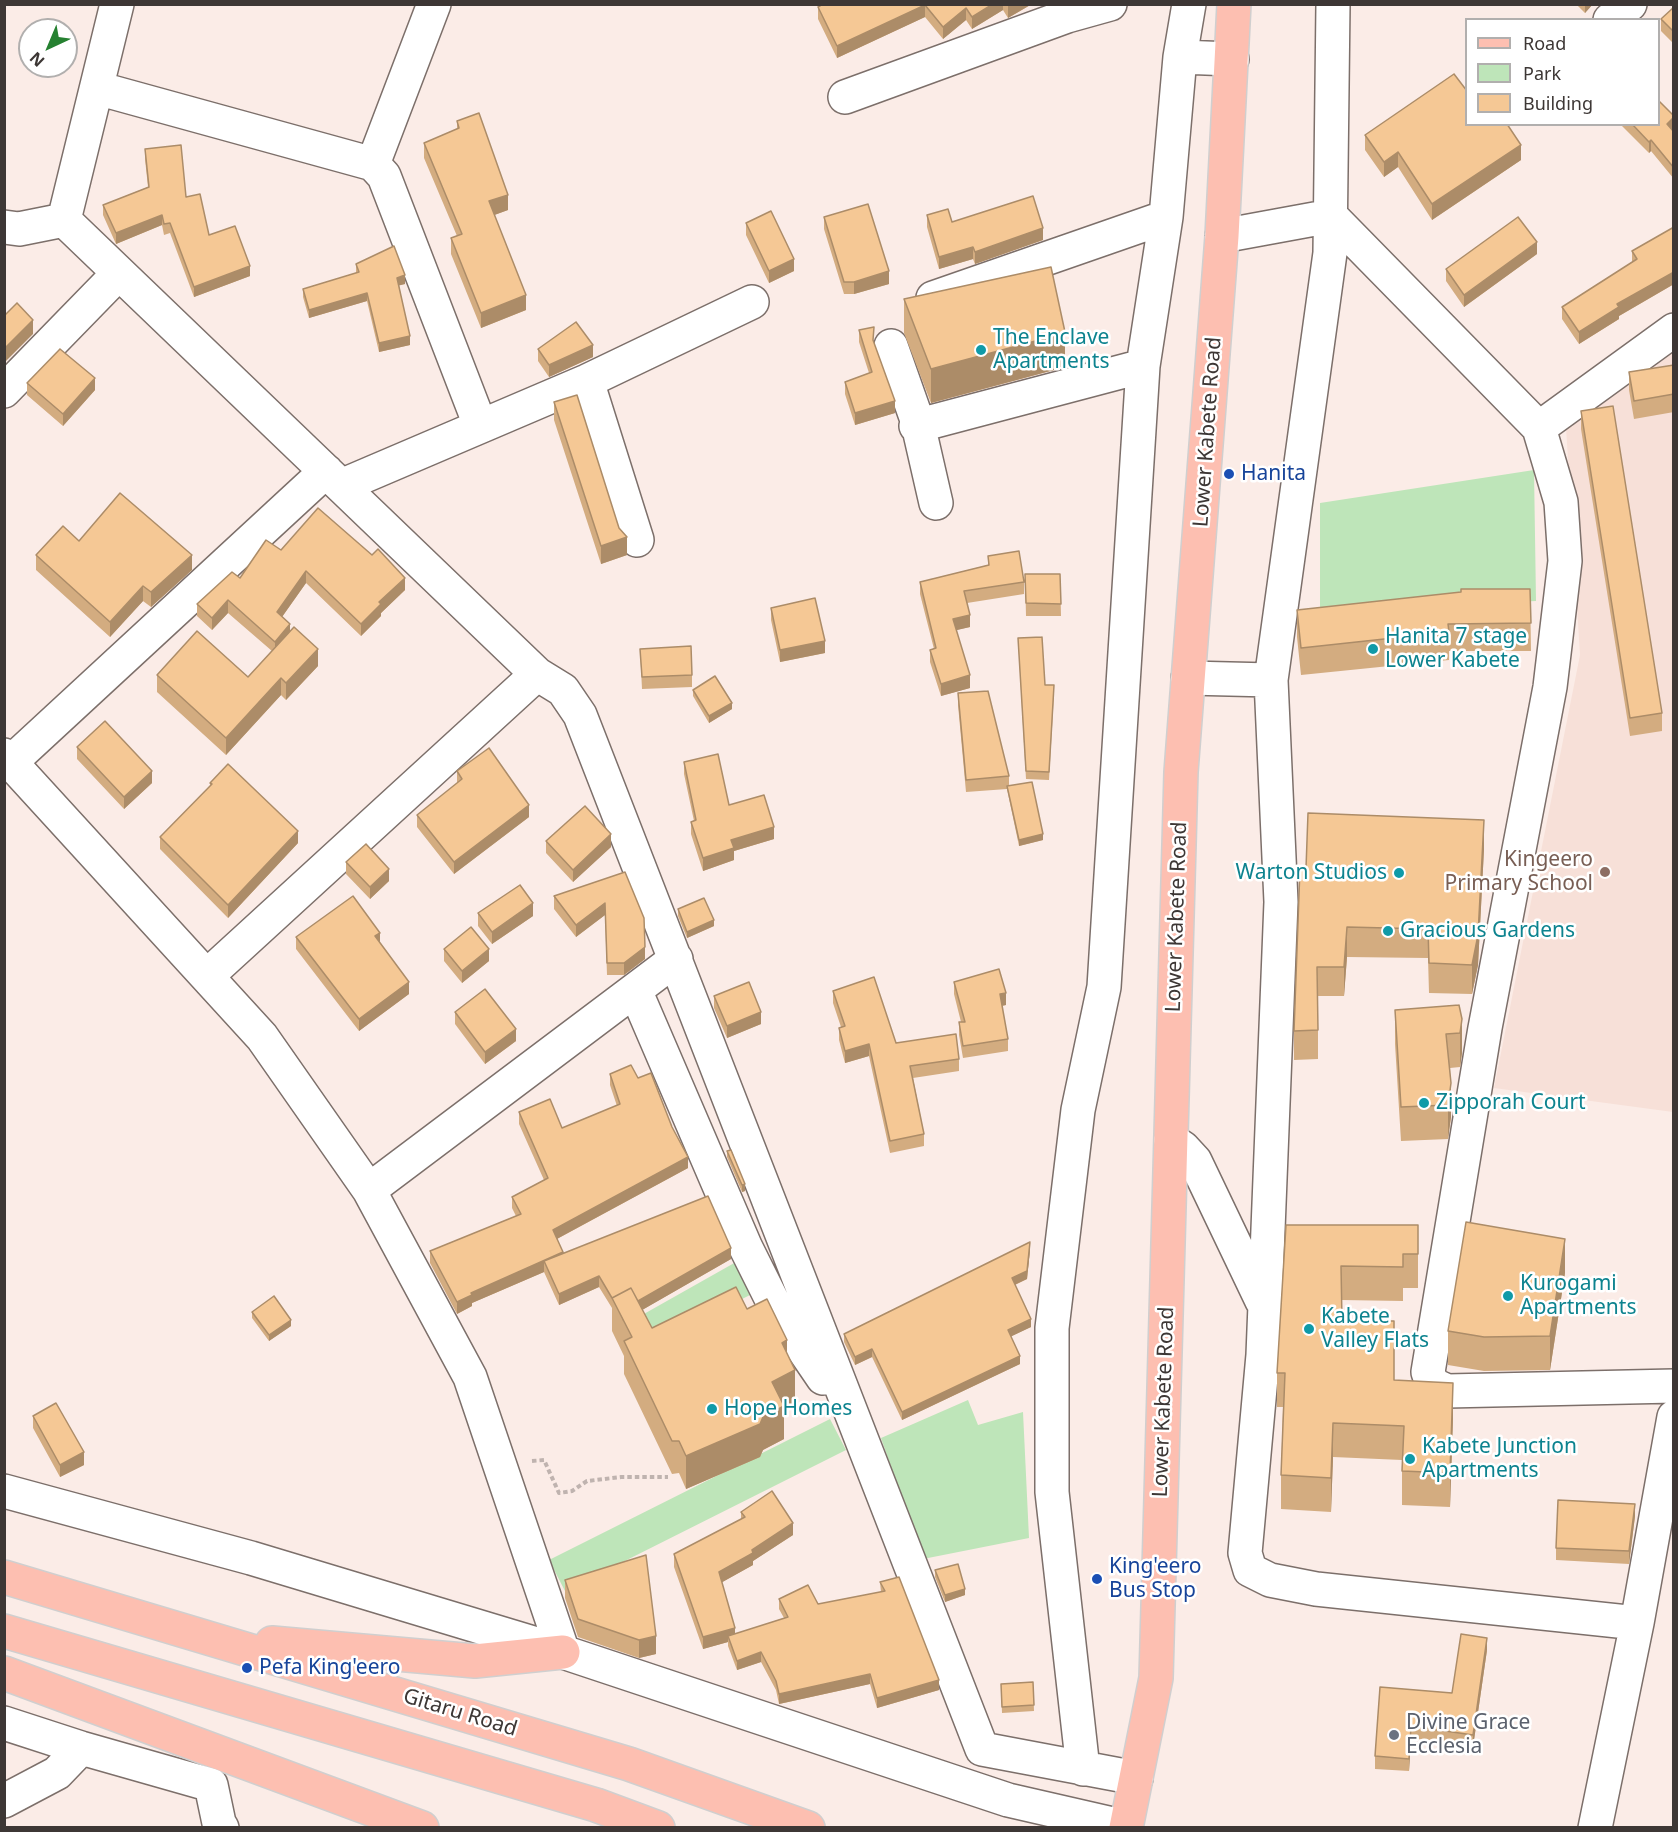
<!DOCTYPE html>
<style>
body{margin:0}
#map{position:relative;width:1678px;height:1832px;overflow:hidden;background:#fbece7;font-family:"Noto Sans",sans-serif}
canvas{display:block}
.frame{position:absolute;inset:0;border:6px solid #3d3735;pointer-events:none}
.legend{position:absolute;left:1465px;top:18px;width:195px;height:108px;box-sizing:border-box;background:#fff;border:2px solid #b1afae;margin:0;padding:8px 10px;list-style:none;font-size:18px;color:#3d3735}
.legend li{display:flex;align-items:center;gap:12px;height:30px}
.legend b{width:30px;border:2px solid #b1afae}
.north{position:absolute;left:18px;top:18px;width:60px;height:60px;box-sizing:border-box;background:#fff;border:2px solid #b1afae;border-radius:50%;rotate:224deg;font-size:16px;font-weight:700;line-height:24px;text-align:center;color:#3d3735}
.north::after{content:'';display:block;margin:auto;width:21px;height:27px;background:#268131;clip-path:polygon(50% 0,100% 100%,50% 72%,0 100%)}
</style>
<div id="map">
<canvas width="1678" height="1832"></canvas>
<div class="frame"></div>
<ul class="legend">
<li><b style="height:8px;background:#fdbfb1"></b>Road</li>
<li><b style="height:16px;background:#bee5b9"></b>Park</li>
<li><b style="height:16px;background:#f5c895"></b>Building</li>
</ul>
<div class="north">N</div>
</div>
<script>
const ctx = document.querySelector('canvas').getContext('2d');
ctx.lineJoin = 'round';
function paint(path, color) { ctx.fillStyle = color; ctx.fill(path, 'evenodd'); }
const shape = rows => new Path2D(rows.map(r => 'M' + r).join(''));
function trace(path, color, width, dash) { ctx.strokeStyle = color; ctx.lineWidth = width; ctx.lineCap = dash ? 'butt' : 'round'; ctx.setLineDash(dash || []); ctx.stroke(path); }
function drawText(font, color, halo, rows, align = 'center') {
  ctx.font = font + ' "Noto Sans",sans-serif'; ctx.lineWidth = 5; ctx.setLineDash([]); ctx.textBaseline = 'middle'; ctx.strokeStyle = halo; ctx.fillStyle = color; for (const [text, x, y, turn = 0] of rows) {
    ctx.save(); ctx.translate(x, y); ctx.rotate((+turn || 0) * Math.PI / 180); ctx.textAlign = isNaN(turn) ? turn : align; if (halo) ctx.strokeText(text, 0, 0); ctx.fillText(text, 0, 0); ctx.restore();
  }
}
const built = shape([
 [1673,350,1673,1112,1494,1088,1580,655,1566,427]
]);
const green = shape([
 [1534,470,1536,601,1320,611,1320,503],
 [736,1262,752,1294,649,1346,635,1319],
 [968,1400,978,1425,1023,1412,1029,1538,923,1559,881,1438],
 [830,1419,846,1450,565,1591,549,1560]
]);
const path = shape([
 [532,1461,544,1460,559,1493,572,1491,587,1481,621,1477,668,1477]
]);
const minor = shape([
 [117,4,64,220,537,674,563,690,580,715,982,1749,1136,1778],
 [1189,4,1180,57,1232,59],
 [1333,4,1330,253,1271,680,1281,902,1263,1355,1245,1553,1250,1570,1270,1580,1316,1589,1637,1623],
 [1610,20,1630,4],
 [97,88,373,164,384,176,480,425],
 [845,97,1067,16,1110,4],
 [373,164,434,4],
 [4,227,19,229,64,220],
 [1222,236,1331,216,1539,428,1674,330],
 [933,298,1166,217],
 [891,346,917,420,936,503],
 [587,381,637,540],
 [4,391,119,273],
 [916,426,1143,366],
 [1539,428,1561,502,1565,561,1550,687,1485,1028,1428,1372,1432,1384,1447,1391,1674,1386],
 [341,486,587,381,752,302],
 [1188,678,1271,680],
 [4,755,262,1037,369,1190,470,1377,563,1652],
 [11,762,326,471],
 [207,976,537,674],
 [635,990,746,1248,778,1312,823,1378],
 [1171,1140,1183,1148,1195,1161,1262,1301],
 [369,1190,676,959],
 [4,1491,251,1558,563,1652,1008,1800,1126,1827],
 [4,1723,81,1748,211,1785,219,1823,222,1828],
 [1083,1769,1052,1492,1052,1328,1078,1110,1104,987,1143,366,1166,217,1180,57],
 [4,1801,57,1773,81,1748],
 [1595,1828,1637,1623,1674,1417]
]);
const major = shape([
 [4,1577,629,1764,808,1828],
 [4,1631,596,1805,658,1828],
 [272,1643,475,1661,563,1652],
 [4,1673,422,1828],
 [1126,1828,1156,1678,1181,772,1222,236,1234,4]
]);
const wall = shape([
 [823,4,1032,4,1008,18,1003,10,972,29,966,20,943,39,925,17,837,58,818,19,818,7],
 [1576,4,1593,4,1585,13],
 [1674,7,1674,44,1661,31,1661,19],
 [1674,116,1674,129,1672,130,1674,132,1674,179,1651,151,1649,153,1620,124,1659,124],
 [457,121,508,210,494,215,526,310,481,328,451,254,451,238,457,236,424,158,424,143,457,129],
 [1467,124,1521,160,1432,220,1398,167,1384,177,1365,150,1365,135],
 [145,149,186,197,209,235,250,276,194,297,170,233,164,235,162,225,116,244,103,215,103,205,148,187,145,159],
 [927,215,952,222,1043,240,975,264,973,259,939,269,927,227],
 [824,217,889,284,854,294,844,294,824,229],
 [746,223,794,271,769,283,746,235],
 [1674,227,1674,284,1619,316,1619,319,1579,344,1562,319,1562,307,1632,262,1632,251],
 [1537,254,1464,307,1446,281,1446,269],
 [356,264,405,284,399,285,410,345,379,352,367,301,309,318,303,297,303,289,356,273],
 [904,299,1065,366,1054,368,1054,370,931,403,904,333],
 [859,330,874,342,895,413,855,425,845,394,845,382,869,373,859,342],
 [538,349,593,357,549,377,538,361],
 [1674,365,1674,412,1634,419,1629,390,1629,372],
 [27,383,95,390,63,426,27,395],
 [554,402,619,528,627,555,601,564,554,420],
 [1581,411,1662,713,1662,731,1630,736,1581,429],
 [79,541,192,570,151,607,143,601,110,637,36,570,36,555],
 [281,550,372,555,405,590,381,613,381,616,361,636,306,583,282,617,290,631,318,666,286,700,281,695,226,755,157,692,157,675,248,677,272,651,228,613,212,630,197,616,197,604,240,578],
 [988,556,1024,582,1024,594,967,603,970,627,956,630,970,688,941,696,930,662,930,650,934,649,920,594,920,582,988,565],
 [1025,574,1060,574,1061,616,1026,616],
 [1530,589,1531,651,1449,651,1449,660,1301,675,1297,637,1297,610],
 [771,608,825,653,780,662,771,620],
 [1018,638,1045,685,1054,694,1049,780,1026,779],
 [640,649,692,675,692,687,642,689],
 [693,690,732,709,709,723,693,696],
 [958,693,1009,776,1009,786,1043,840,1019,846,1007,789,966,792,958,705],
 [77,747,152,783,124,809,77,759],
 [684,762,729,805,774,839,734,851,734,860,703,871,691,834,691,822,694,821,684,774],
 [457,771,529,817,454,874,417,827,417,815,457,783],
 [210,783,298,843,228,918,160,849,160,837,210,786],
 [546,841,611,847,573,882,546,853],
 [1484,849,1478,965,1472,994,1429,993,1428,958,1347,957,1344,996,1318,996,1318,1059,1294,1060,1294,1031,1306,868],
 [346,862,389,881,370,899,346,874],
 [625,872,645,959,624,975,607,975,605,915,576,937,554,909,554,896],
 [678,909,714,926,687,938,678,916],
 [478,913,533,916,492,944,478,926],
 [296,937,409,994,359,1031,296,949],
 [444,949,489,961,462,983,444,961],
 [954,982,1006,1005,1002,1006,1008,1039,1008,1051,963,1058,959,1035,959,1022,961,1022,954,994],
 [833,991,896,1043,959,1059,959,1071,913,1078,924,1134,924,1146,890,1153,869,1056,845,1063,839,1040,839,1028,841,1027,833,1003],
 [714,996,761,1024,727,1038,714,1008],
 [1459,1005,1462,1053,1460,1067,1450,1068,1451,1117,1448,1139,1401,1141,1395,1044,1395,1010],
 [455,1012,516,1041,485,1064,455,1024],
 [610,1074,688,1168,557,1239,563,1254,731,1259,642,1310,652,1328,747,1309,787,1354,795,1403,784,1408,784,1439,763,1450,760,1457,686,1489,679,1473,672,1474,624,1374,624,1356,612,1331,612,1308,599,1287,559,1305,544,1272,472,1303,472,1306,457,1314,430,1263,430,1251,516,1216,512,1208,512,1197,544,1180,519,1124,519,1112,562,1128,617,1106,610,1085],
 [727,1151,745,1191,742,1192,727,1157],
 [1286,1225,1418,1225,1418,1288,1403,1288,1403,1301,1341,1300,1342,1321,1394,1380,1453,1417,1450,1507,1402,1505,1402,1460,1333,1457,1331,1512,1281,1509,1281,1475,1283,1407,1277,1407,1277,1373],
 [1030,1250,1027,1279,1015,1285,1031,1327,1011,1336,1020,1364,902,1420,872,1357,855,1365,844,1342,844,1334],
 [1565,1273,1550,1370,1484,1371,1448,1365,1448,1331],
 [252,1312,291,1326,269,1341,252,1318],
 [33,1416,84,1465,60,1477,33,1428],
 [741,1512,793,1535,753,1561,753,1565,722,1582,735,1634,784,1618,779,1609,779,1599,818,1604,881,1592,880,1582,939,1690,877,1708,870,1684,779,1704,776,1690,761,1662,737,1670,728,1646,728,1642,703,1649,674,1567,674,1554,741,1519],
 [1635,1516,1629,1564,1556,1560,1556,1548],
 [935,1570,965,1595,945,1602,935,1577],
 [565,1580,656,1654,639,1658,578,1637,565,1598],
 [1487,1650,1473,1747,1411,1738,1409,1771,1375,1769,1375,1756,1380,1687,1452,1693],
 [1033,1682,1034,1711,1002,1713,1001,1684]
]);
const shadedWall = shape([
 [993,4,1003,4,1003,10,972,29,972,17],
 [1010,4,1032,4,1008,18,1008,5],
 [1585,4,1593,4,1585,13],
 [925,5,925,17,837,58,837,46],
 [966,8,966,20,943,39,943,27],
 [1674,117,1674,129,1667,135,1667,124],
 [1651,140,1651,151,1649,153,1649,142],
 [1521,145,1521,160,1432,220,1432,204],
 [1398,152,1398,167,1384,177,1384,162],
 [508,195,508,210,489,217,489,201],
 [162,215,162,225,116,244,116,233],
 [1043,228,1043,240,975,264,975,252],
 [1537,242,1537,254,1464,307,1464,295],
 [973,247,973,259,939,269,939,257],
 [794,259,794,271,769,283,769,271],
 [250,266,250,276,194,297,194,287],
 [889,271,889,284,854,294,854,282],
 [1674,272,1674,284,1619,316,1619,319,1579,344,1579,332,1617,304],
 [405,275,405,284,397,286,397,278],
 [367,293,367,301,309,318,309,310],
 [526,295,526,310,481,328,481,313],
 [33,320,33,334,4,363,4,349],
 [1065,332,1065,366,1054,368,1054,370,931,403,931,369],
 [410,336,410,345,379,352,379,343],
 [593,345,593,357,549,377,549,365],
 [95,378,95,390,63,426,63,414],
 [895,401,895,413,855,425,855,413],
 [627,537,627,555,601,564,601,546],
 [192,555,192,570,151,607,151,592],
 [306,571,306,583,277,624,277,612],
 [405,578,405,590,381,613,381,616,361,636,361,624,379,602],
 [143,586,143,601,110,637,110,622],
 [228,600,228,613,212,630,212,618],
 [970,615,970,627,953,631,953,619],
 [290,624,290,637,275,654,275,642],
 [825,641,825,653,780,662,780,650],
 [318,649,318,666,286,700,286,683],
 [970,675,970,688,941,696,941,684],
 [281,678,281,695,226,755,226,738],
 [732,703,732,709,709,723,709,716],
 [152,771,152,783,124,809,124,797],
 [529,805,529,817,454,874,454,862],
 [1484,820,1484,849,1478,965,1472,994,1472,965],
 [774,827,774,839,734,851,734,860,703,871,703,858,731,840],
 [298,831,298,843,228,918,228,905],
 [611,834,611,847,573,882,573,870],
 [1043,834,1043,840,1019,846,1019,840],
 [389,869,389,881,370,899,370,887],
 [533,903,533,916,492,944,492,932],
 [605,903,605,915,576,937,576,925],
 [714,920,714,926,687,938,687,932],
 [1347,927,1347,957,1344,996,1344,967],
 [380,933,380,945,375,936],
 [645,947,645,959,624,975,624,963],
 [489,949,489,961,462,983,462,971],
 [409,982,409,994,359,1031,359,1019],
 [1006,993,1006,1005,1000,1006,1000,994],
 [761,1012,761,1024,727,1038,727,1026],
 [1462,1019,1462,1053,1460,1067,1460,1033],
 [516,1029,516,1041,485,1064,485,1052],
 [869,1044,869,1056,845,1063,845,1051],
 [1451,1083,1451,1117,1448,1139,1448,1105],
 [688,1157,688,1168,553,1241,553,1230],
 [745,1184,745,1191,742,1192,742,1185],
 [1565,1239,1565,1273,1550,1370,1550,1336],
 [1030,1242,1030,1250,1027,1279,1012,1286,1012,1278],
 [731,1248,731,1259,623,1321,620,1311],
 [563,1252,563,1263,544,1261,544,1272,472,1303,472,1306,457,1314,457,1302,471,1293],
 [599,1276,599,1287,559,1305,559,1294],
 [1031,1319,1031,1327,1008,1338,1008,1330],
 [291,1320,291,1326,269,1341,269,1335],
 [787,1340,787,1373,782,1343],
 [872,1349,872,1357,855,1365,855,1357],
 [1020,1356,1020,1364,902,1420,902,1412],
 [795,1370,795,1403,784,1408,784,1439,763,1450,760,1457,686,1489,686,1456,772,1382],
 [1453,1383,1453,1417,1450,1507,1450,1473],
 [1333,1423,1333,1457,1331,1512,1331,1478],
 [84,1452,84,1465,60,1477,60,1465],
 [1635,1504,1635,1516,1629,1564,1629,1551],
 [793,1523,793,1535,753,1561,753,1565,719,1584,719,1572],
 [965,1589,965,1595,945,1602,945,1595],
 [735,1628,735,1640,728,1636,728,1642,703,1649,703,1637],
 [656,1636,656,1654,639,1658,639,1640],
 [1487,1638,1487,1650,1473,1747,1473,1735],
 [761,1652,761,1662,737,1670,737,1661],
 [870,1674,870,1684,779,1704,779,1694],
 [939,1680,939,1690,877,1708,877,1698],
 [1411,1726,1411,1738,1409,1771,1409,1759]
]);
const building = shape([
 [823,4,993,4,972,17,966,8,943,27,925,5,837,46,818,7,823,4],
 [1674,7,1674,32,1661,19,1674,7],
 [1454,74,1467,91,1467,124,1507,124,1521,145,1432,204,1398,152,1384,162,1365,135,1454,74],
 [1659,101,1674,116,1674,117,1667,124,1674,132,1674,168,1651,140,1649,142,1632,124,1659,124,1659,101],
 [479,113,508,195,489,201,526,295,481,313,451,238,462,234,424,143,459,128,457,121,479,113],
 [181,145,186,197,200,194,209,235,235,226,250,266,194,287,170,223,164,224,162,215,116,233,103,205,149,187,145,149,181,145],
 [1033,196,1043,228,975,252,973,247,939,257,927,215,948,209,952,222,1033,196],
 [868,204,889,271,854,282,844,282,824,217,868,204],
 [771,211,794,259,769,271,746,223,771,211],
 [1518,217,1537,242,1464,295,1446,269,1518,217],
 [1674,227,1674,272,1617,304,1619,307,1579,332,1562,307,1637,259,1632,251,1674,227],
 [394,246,405,275,397,278,410,336,379,343,367,293,309,310,303,289,359,272,356,264,394,246],
 [1051,267,1065,332,1053,334,1054,336,931,369,904,299,1051,267],
 [17,303,33,320,4,349,4,316,17,303],
 [576,322,593,345,549,365,538,349,576,322],
 [874,327,873,340,895,401,855,413,845,382,872,372,859,330,874,327],
 [60,349,95,378,63,414,27,383,60,349],
 [1674,365,1674,394,1634,401,1629,372,1674,365],
 [577,395,619,528,627,537,601,546,554,402,577,395],
 [1613,406,1662,713,1630,718,1581,411,1613,406],
 [120,493,192,555,151,592,143,586,110,622,36,555,63,526,79,541,120,493],
 [318,508,372,555,378,549,405,578,379,602,381,604,361,624,306,571,277,612,290,624,275,642,228,600,212,618,197,604,232,572,240,578,266,540,281,550,318,508],
 [1019,551,1024,582,964,591,970,615,953,619,970,675,941,684,930,650,936,648,920,582,989,565,988,556,1019,551],
 [1025,574,1060,574,1061,604,1026,603,1025,574],
 [1461,589,1530,589,1531,623,1448,624,1449,632,1301,648,1297,610,1461,592,1461,589],
 [815,598,825,641,780,650,771,608,815,598],
 [294,627,318,649,286,683,281,678,226,738,157,675,197,631,248,677,294,627],
 [1042,637,1045,685,1054,685,1049,772,1026,771,1018,638,1042,637],
 [691,646,692,675,642,677,640,649,691,646],
 [715,676,732,703,709,716,693,690,715,676],
 [988,691,1009,776,966,780,958,693,988,691],
 [105,721,152,771,124,797,77,747,105,721],
 [489,748,529,805,454,862,417,815,462,779,457,771,489,748],
 [718,754,729,805,764,795,774,827,731,840,734,848,703,858,691,822,696,820,684,762,718,754],
 [228,764,298,831,228,905,160,837,212,784,210,783,228,764],
 [1032,782,1043,834,1019,840,1007,786,1032,782],
 [585,806,611,834,573,870,546,841,585,806],
 [1308,813,1484,820,1478,935,1472,965,1429,963,1428,929,1347,927,1344,967,1317,967,1318,1030,1294,1031,1300,868,1306,868,1308,813],
 [366,844,389,869,370,887,346,862,366,844],
 [625,872,644,918,645,947,624,963,607,963,605,903,576,925,554,896,625,872],
 [520,885,533,903,492,932,478,913,520,885],
 [353,896,380,933,375,936,409,982,359,1019,296,937,353,896],
 [704,898,714,920,687,932,678,909,704,898],
 [471,927,489,949,462,971,444,949,471,927],
 [999,969,1006,993,1000,994,1008,1039,963,1046,959,1022,965,1022,954,982,999,969],
 [874,977,896,1043,956,1034,959,1059,910,1066,924,1134,890,1141,869,1044,845,1051,839,1028,845,1026,833,991,874,977],
 [749,982,761,1012,727,1026,714,996,749,982],
 [485,989,516,1029,485,1052,455,1012,485,989],
 [1459,1005,1462,1019,1460,1033,1446,1034,1451,1083,1448,1105,1401,1107,1395,1010,1459,1005],
 [631,1065,638,1078,651,1073,672,1127,688,1157,553,1230,563,1252,471,1293,472,1295,457,1302,430,1251,521,1214,512,1197,548,1178,519,1112,550,1099,562,1128,620,1104,610,1074,631,1065],
 [731,1150,745,1184,742,1185,727,1151,731,1150],
 [708,1196,731,1248,638,1301,631,1288,612,1298,599,1276,559,1294,544,1261,708,1196],
 [1466,1222,1565,1239,1550,1336,1484,1337,1448,1331,1466,1222],
 [1286,1225,1418,1225,1418,1254,1403,1254,1403,1267,1341,1266,1342,1321,1394,1321,1394,1380,1453,1383,1450,1473,1402,1471,1404,1426,1333,1423,1331,1478,1281,1475,1285,1373,1277,1373,1286,1225],
 [1030,1242,1027,1271,1012,1278,1031,1319,1008,1330,1020,1356,902,1412,872,1349,855,1357,844,1334,1030,1242],
 [736,1287,747,1309,767,1299,787,1340,782,1343,795,1370,772,1382,784,1406,763,1417,760,1424,686,1456,679,1441,672,1441,624,1341,632,1337,612,1298,631,1288,652,1328,736,1287],
 [274,1296,291,1320,269,1335,252,1312,274,1296],
 [56,1403,84,1452,60,1465,33,1416,56,1403],
 [772,1491,793,1523,752,1550,753,1553,719,1572,735,1628,703,1637,674,1554,745,1517,741,1512,772,1491],
 [1558,1500,1635,1504,1629,1551,1556,1548,1558,1500],
 [646,1555,656,1636,639,1640,578,1619,565,1580,646,1555],
 [958,1564,965,1589,945,1595,935,1570,958,1564],
 [899,1577,939,1680,877,1698,870,1674,779,1694,776,1681,761,1652,737,1661,728,1636,788,1617,779,1599,808,1585,818,1604,885,1591,880,1582,899,1577],
 [1461,1634,1487,1638,1473,1735,1411,1726,1409,1759,1375,1756,1380,1687,1452,1693,1461,1634],
 [1033,1682,1034,1705,1002,1707,1001,1684,1033,1682]
]);
const markers = [
 [981,350,6,"#0f9aa8"],
 [1229,474,6,"#1a4fb4"],
 [1373,649,6,"#0f9aa8"],
 [1605,872,6,"#8d6e63"],
 [1399,873,6,"#0f9aa8"],
 [1388,931,6,"#0f9aa8"],
 [1424,1103,6,"#0f9aa8"],
 [1508,1296,6,"#0f9aa8"],
 [1309,1329,6,"#0f9aa8"],
 [712,1409,6,"#0f9aa8"],
 [1410,1459,6,"#0f9aa8"],
 [1097,1579,6,"#1a4fb4"],
 [247,1668,6,"#1a4fb4"],
 [1394,1735,6,"#6b7280"]
];
const cultureNames = [
 ["The Enclave",993,338],
 ["Apartments",993,362],
 ["Hanita 7 stage",1385,637],
 ["Lower Kabete",1385,661],
 ["Warton Studios",1387,873,"right"],
 ["Gracious Gardens",1400,931],
 ["Zipporah Court",1436,1103],
 ["Kurogami",1520,1284],
 ["Apartments",1520,1308],
 ["Kabete",1321,1317],
 ["Valley Flats",1321,1341],
 ["Hope Homes",724,1409],
 ["Kabete Junction",1422,1447],
 ["Apartments",1422,1471]
];
const streetNames = [
 ["Lower Kabete Road",1208,432,-86],
 ["Lower Kabete Road",1177,917,-88],
 ["Lower Kabete Road",1164,1402,-88],
 ["Gitaru Road",460,1713,17]
];
const transitNames = [
 ["Hanita",1241,474],
 ["King'eero",1109,1567],
 ["Bus Stop",1109,1591],
 ["Pefa King'eero",259,1668]
];
const educationNames = [
 ["Kingeero",1593,860],
 ["Primary School",1593,884]
];
const worshipNames = [
 ["Divine Grace",1406,1723],
 ["Ecclesia",1406,1747]
];
paint(built, '#f7e0d8');
paint(green, '#bee5b9');
trace(minor, '#7c6f6a', 36);
trace(major, '#d0cfcf', 36);
trace(path, '#bfb3af', 4, [4.5, 3]);
trace(minor, '#fff', 33);
trace(major, '#fdbfb1', 33);
paint(wall, '#d3ac80');
paint(shadedWall, '#ac8c68');
paint(building, '#f5c895');
trace(building, '#ac8c68', 1.5);
for (const [x, y, r, color] of markers) { const dot = new Path2D(); dot.arc(x, y, r, 0, 2 * Math.PI); ctx.fillStyle = color; ctx.fill(dot); trace(dot, '#fff', 2); }
drawText('21px', '#0d838f', '#fff', cultureNames, 'left');
drawText('21px', '#3d3735', '#fff', streetNames);
drawText('21px', '#164399', '#fff', transitNames, 'left');
drawText('21px', '#785e54', '#fff', educationNames, 'right');
drawText('21px', '#5b616d', '#fff', worshipNames, 'left');
</script>
